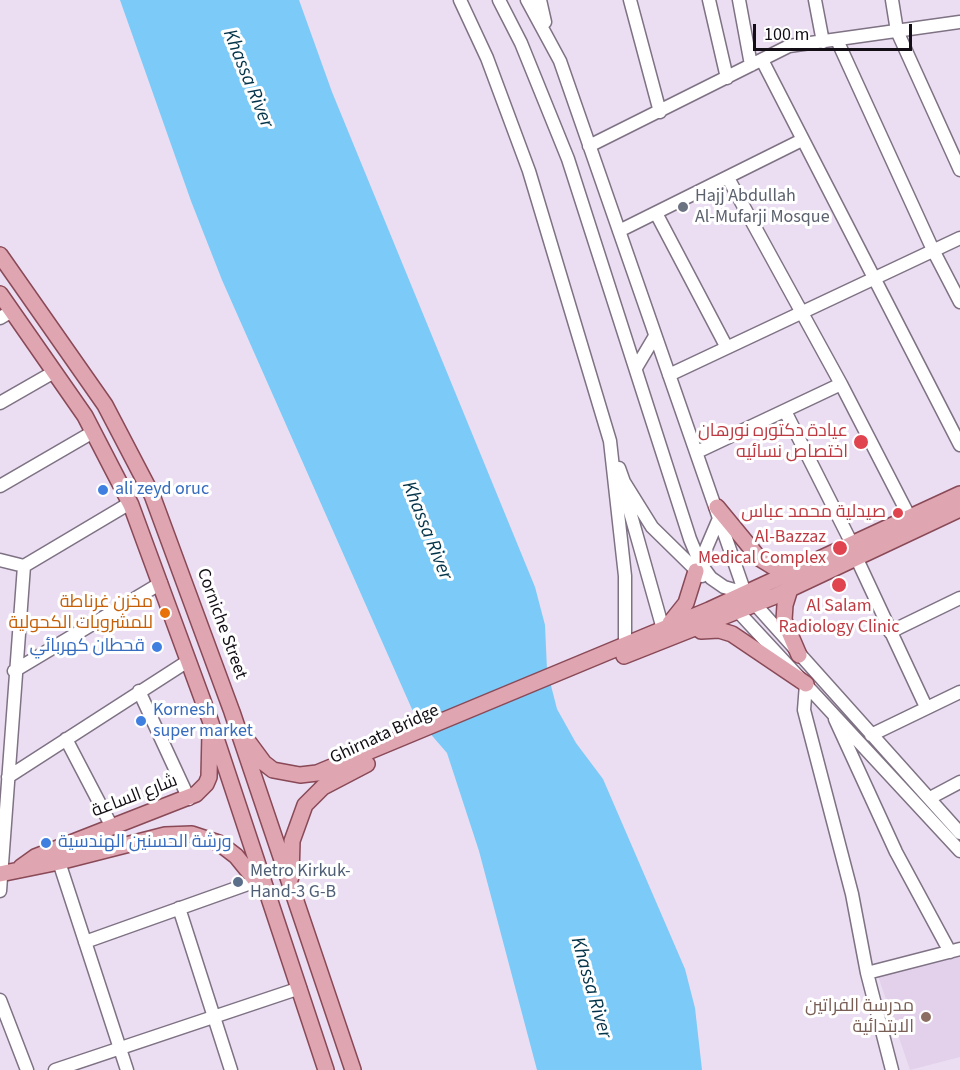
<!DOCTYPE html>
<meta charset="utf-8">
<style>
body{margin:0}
#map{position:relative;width:960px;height:1070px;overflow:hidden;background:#ebdef2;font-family:"Source Sans 3",sans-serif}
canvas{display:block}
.scale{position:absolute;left:753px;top:24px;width:159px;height:27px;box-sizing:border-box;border:3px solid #130e15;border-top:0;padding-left:8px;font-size:18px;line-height:21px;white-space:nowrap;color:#130e15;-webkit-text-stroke:4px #fff;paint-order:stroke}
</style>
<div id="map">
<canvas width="960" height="1070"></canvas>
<div class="scale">100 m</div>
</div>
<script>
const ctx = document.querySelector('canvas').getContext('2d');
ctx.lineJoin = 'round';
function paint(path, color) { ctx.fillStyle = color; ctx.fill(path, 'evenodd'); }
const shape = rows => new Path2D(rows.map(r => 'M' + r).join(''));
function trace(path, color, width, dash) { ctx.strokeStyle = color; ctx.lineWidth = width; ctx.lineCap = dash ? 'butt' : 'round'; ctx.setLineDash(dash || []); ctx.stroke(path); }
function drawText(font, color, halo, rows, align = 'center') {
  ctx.font = font + ' "Source Sans 3",Cairo,sans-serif'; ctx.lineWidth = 6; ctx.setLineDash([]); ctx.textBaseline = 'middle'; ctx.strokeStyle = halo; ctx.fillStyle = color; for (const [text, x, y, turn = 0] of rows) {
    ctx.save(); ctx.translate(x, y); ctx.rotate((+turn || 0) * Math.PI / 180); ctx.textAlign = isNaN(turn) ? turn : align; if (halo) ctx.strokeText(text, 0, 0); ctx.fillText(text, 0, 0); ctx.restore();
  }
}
const built = shape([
 [960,952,960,1057,910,1070,878,976]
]);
const water = shape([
 [120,0,299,0,332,92,535,587,545,625,547,670,557,709,576,743,603,779,685,969,695,1008,702,1070,537,1070,479,851,447,753,415,716,222,280,191,201]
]);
const minor = shape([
 [460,0,487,58,529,171,610,441,625,576,625,645],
 [499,0,521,43,568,159,690,539,700,563,711,578,724,587,745,593],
 [527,0,560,61,745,593,960,833],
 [540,0,545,22],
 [630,0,660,112],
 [709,0,727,78],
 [739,0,751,65],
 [815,0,823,42],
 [892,0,897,31,960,170],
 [837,40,933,250,960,302],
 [762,60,960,445],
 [589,146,789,46,960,22],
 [728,178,841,384,909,516],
 [656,213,726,346],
 [619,231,802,140],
 [0,318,12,311],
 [636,368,655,336],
 [669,375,960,238],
 [0,403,54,372],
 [785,411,852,544],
 [697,452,841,384],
 [619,468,624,482,652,527,702,576],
 [0,486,93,432],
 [625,494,663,629],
 [856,557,926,707],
 [0,560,24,566,130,503],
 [699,565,720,516],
 [732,605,960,851],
 [890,632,960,598],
 [14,671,161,583],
 [806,684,804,710,852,894,867,973,892,1070],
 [139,691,189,799],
 [835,719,896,852,950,952],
 [871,735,960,692],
 [66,739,112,827],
 [8,777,188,661],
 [930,798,960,782],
 [59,862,127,1070],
 [0,891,24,566],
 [179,908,231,1070],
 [85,942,262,879],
 [867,973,960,949],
 [0,1000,27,1070],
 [55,1070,300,988]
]);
const major = shape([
 [0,255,105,405,152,495,232,712,353,1070],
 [0,294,85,416,131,505,210,720,326,1070],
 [717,507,759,558,772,566,795,570],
 [790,589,785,605,784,620,799,655],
 [670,623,686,603,696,571],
 [701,631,719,630,732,634,806,684],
 [624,656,773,597,960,509],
 [247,740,264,763,273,770,300,775,317,773,709,610,960,494],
 [21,867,35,857,196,794,206,784,209,777,210,732],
 [0,874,59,862,165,835,192,834,219,843,236,856,262,888],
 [291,877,292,841,305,805,323,787,367,764]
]);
const markers = [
 [683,207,6,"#6b7280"],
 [861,442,8,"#e0444e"],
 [103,490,6,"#3f7fe0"],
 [898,513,6,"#e0444e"],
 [840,548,8,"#e0444e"],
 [839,585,8,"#e0444e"],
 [165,613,6,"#e8710a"],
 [157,647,6,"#3f7fe0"],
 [141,721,6,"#3f7fe0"],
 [46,843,6,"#3f7fe0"],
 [238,882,6,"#5c6f8a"],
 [926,1017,6,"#8d6e63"]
];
const worshipNames = [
 ["Hajj Abdullah",695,197],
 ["Al-Mufarji Mosque",695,218]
];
const healthNames = [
 ["عيادة دكتوره نورهان",848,432],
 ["اختصاص نسائيه",848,453],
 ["صيدلية محمد عباس",886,513],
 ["Al-Bazzaz",826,538],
 ["Medical Complex",826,559],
 ["Al Salam",839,607,"center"],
 ["Radiology Clinic",839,628,"center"]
];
const shopNames = [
 ["ali zeyd oruc",115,490],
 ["قحطان كهربائي",145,647,"right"],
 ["Kornesh",153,711],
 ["super market",153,732],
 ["ورشة الحسنين الهندسية",58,843]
];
const foodNames = [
 ["مخزن غرناطة",153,603],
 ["للمشروبات الكحولية",153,624]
];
const streetNames = [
 ["Corniche Street",221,624,70],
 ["Ghirnata Bridge",385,735,-25],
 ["شارع الساعة",135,797,-21]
];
const serviceNames = [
 ["Metro Kirkuk-",250,872],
 ["Hand-3 G-B",250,893]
];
const educationNames = [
 ["مدرسة الفراتين",914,1007],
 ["الابتدائية",914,1028]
];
const waterNames = [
 ["Khassa River",247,79,68],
 ["Khassa River",426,531,68],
 ["Khassa River",590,988,74]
];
paint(built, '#e3d1eb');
paint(water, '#7bcaf8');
trace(minor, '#7e7284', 15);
trace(major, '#894957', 18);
trace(minor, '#fff', 12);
trace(major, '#dfa5b0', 15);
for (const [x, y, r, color] of markers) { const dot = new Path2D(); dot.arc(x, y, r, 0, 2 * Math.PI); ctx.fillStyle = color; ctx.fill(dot); trace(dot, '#fff', 2); }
drawText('18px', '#5b616d', '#fff', worshipNames, 'left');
drawText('18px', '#be3a42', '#fff', healthNames, 'right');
drawText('18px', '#366cbe', '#fff', shopNames, 'left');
drawText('18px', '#c56008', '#fff', foodNames, 'right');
drawText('18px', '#130e15', '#fff', streetNames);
drawText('18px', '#4e5e75', '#fff', serviceNames, 'left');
drawText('18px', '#785e54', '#fff', educationNames, 'right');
drawText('italic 20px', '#023349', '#fff', waterNames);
</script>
